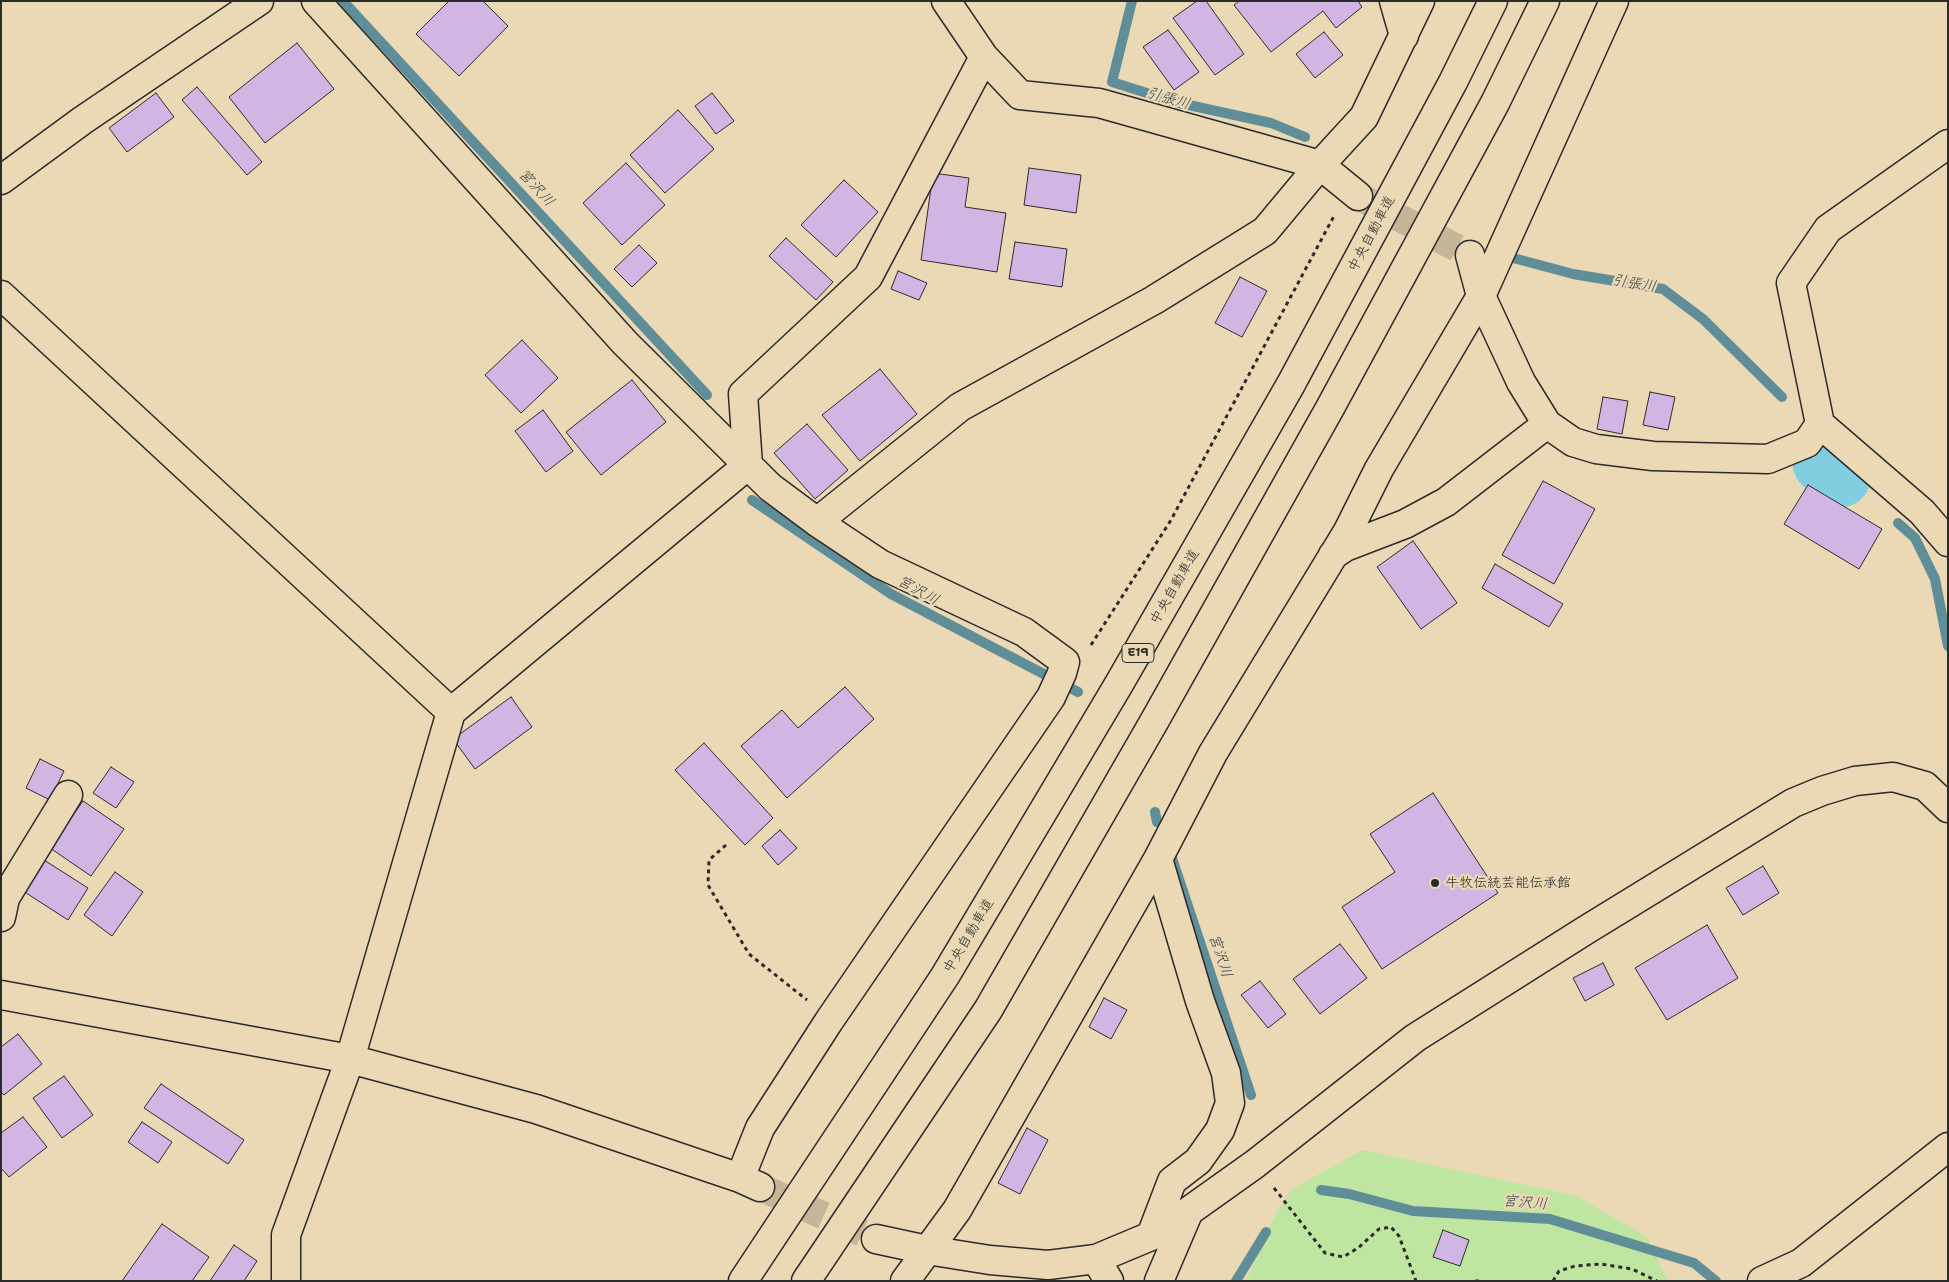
<!DOCTYPE html>
<meta charset="utf-8">
<style>
body{margin:0}
#map{position:relative;width:1949px;height:1282px;overflow:hidden;background:#ebd9b6;font-family:"Shantell Sans",sans-serif}
canvas{display:block}
.frame{position:absolute;inset:0;border:2px solid #2b2b2b;pointer-events:none}
</style>
<div id="map">
<canvas width="1949" height="1282"></canvas>
<div class="frame"></div>
</div>
<script>
const ctx = document.querySelector('canvas').getContext('2d');
ctx.lineJoin = 'round';
function paint(path, color) { ctx.fillStyle = color; ctx.fill(path, 'evenodd'); }
const shape = rows => new Path2D(rows.map(r => 'M' + r).join(''));
function trace(path, color, width, dash) { ctx.strokeStyle = color; ctx.lineWidth = width; ctx.lineCap = dash ? 'butt' : 'round'; ctx.setLineDash(dash || []); ctx.stroke(path); }
function drawText(font, color, halo, rows, align = 'center') {
  ctx.font = font + ' "Shantell Sans","Klee One",sans-serif'; ctx.lineWidth = 4.5; ctx.setLineDash([]); ctx.textBaseline = 'middle'; ctx.strokeStyle = halo; ctx.fillStyle = color; for (const [text, x, y, turn = 0] of rows) {
    ctx.save(); ctx.translate(x, y); ctx.rotate((+turn || 0) * Math.PI / 180); ctx.textAlign = isNaN(turn) ? turn : align; if (halo) ctx.strokeText(text, 0, 0); ctx.fillText(text, 0, 0); ctx.restore();
  }
}
const green = shape([
 [1363,1150,1577,1196,1647,1237,1668,1281,1246,1281,1275,1215,1292,1189]
]);
const stream = shape([
 [343,1,707,395],
 [1132,1,1112,82,1175,102,1271,123,1305,137],
 [1506,256,1573,274,1663,289,1703,319,1782,397],
 [752,500,891,594,1078,692],
 [1898,523,1915,538,1935,579,1948,646],
 [1155,812,1157,822],
 [1171,855,1251,1095],
 [1321,1190,1349,1194,1413,1211,1550,1219,1694,1263,1716,1281],
 [1236,1281,1266,1232]
]);
const river = shape([
 [1823,463,1840,477]
]);
const building = shape([
 [449,1,483,1,508,26,459,76,416,34,449,1],
 [1197,1,1206,1,1244,54,1215,75,1173,18,1197,1],
 [1239,1,1358,1,1362,7,1336,28,1323,11,1271,52,1234,5,1239,1],
 [1168,30,1199,72,1174,90,1143,47,1168,30],
 [1324,32,1343,55,1315,78,1296,54,1324,32],
 [297,43,334,89,265,143,229,97,297,43],
 [197,87,262,162,247,175,182,100,197,87],
 [156,93,174,117,127,152,109,128,156,93],
 [712,93,734,121,716,134,695,106,712,93],
 [678,110,714,149,665,193,630,155,678,110],
 [626,163,665,205,622,245,583,203,626,163],
 [1029,168,1081,175,1076,213,1024,205,1029,168],
 [933,173,969,178,965,207,1006,213,997,272,921,260,933,173],
 [844,180,878,212,836,257,801,225,844,180],
 [786,238,833,282,816,300,769,256,786,238],
 [1015,242,1067,249,1062,287,1009,279,1015,242],
 [639,245,657,263,632,287,614,269,639,245],
 [898,271,927,283,919,300,891,289,898,271],
 [1240,277,1267,291,1242,337,1215,323,1240,277],
 [522,340,558,378,521,413,485,375,522,340],
 [880,369,917,414,860,461,822,415,880,369],
 [632,380,666,422,601,475,566,432,632,380],
 [1650,392,1675,397,1668,430,1643,425,1650,392],
 [1603,397,1628,401,1622,434,1597,429,1603,397],
 [543,410,573,451,546,472,515,431,543,410],
 [807,424,848,470,815,499,774,453,807,424],
 [1543,481,1595,509,1554,584,1502,555,1543,481],
 [1808,485,1882,529,1859,569,1784,524,1808,485],
 [1413,541,1457,603,1421,629,1377,567,1413,541],
 [1495,564,1563,604,1549,627,1482,588,1495,564],
 [845,687,874,719,787,798,741,746,782,710,798,728,845,687],
 [511,697,532,727,475,769,453,739,511,697],
 [704,743,773,818,745,845,675,770,704,743],
 [40,759,64,771,50,800,26,788,40,759],
 [111,767,134,782,116,808,93,793,111,767],
 [1433,793,1498,893,1382,969,1342,907,1395,872,1370,834,1433,793],
 [83,801,124,829,91,876,50,848,83,801],
 [780,830,797,848,778,865,762,846,780,830],
 [44,860,88,888,68,920,23,891,44,860],
 [1763,866,1779,893,1743,915,1726,888,1763,866],
 [115,872,143,892,112,936,84,915,115,872],
 [1707,925,1738,978,1667,1020,1635,968,1707,925],
 [1340,944,1367,978,1320,1014,1293,979,1340,944],
 [1603,963,1614,985,1585,1001,1573,978,1603,963],
 [1260,981,1286,1014,1268,1028,1241,995,1260,981],
 [1104,998,1127,1010,1111,1039,1089,1027,1104,998],
 [18,1034,42,1064,4,1095,1,1092,1,1047,18,1034],
 [64,1076,93,1115,62,1138,33,1098,64,1076],
 [161,1084,244,1140,228,1164,144,1108,161,1084],
 [23,1117,47,1147,9,1177,1,1168,1,1133,23,1117],
 [142,1122,172,1142,158,1163,128,1142,142,1122],
 [1027,1128,1048,1140,1020,1194,998,1183,1027,1128],
 [162,1224,209,1257,192,1281,122,1281,162,1224],
 [1443,1230,1469,1240,1460,1266,1433,1257,1443,1230],
 [234,1245,257,1261,244,1281,210,1281,234,1245]
]);
const minorTunnel = shape([
 [1358,196,1470,255],
 [760,1187,876,1239]
]);
const path = shape([
 [1091,645,1171,520,1334,216],
 [726,845,709,860,708,885,749,954,807,1000],
 [1274,1188,1325,1253,1343,1257,1358,1248,1379,1229,1391,1227,1399,1236,1416,1281],
 [1475,1281,1479,1281],
 [1553,1281,1559,1271,1575,1266,1601,1264,1632,1269,1657,1281]
]);
const minor = shape([
 [316,1,625,343,770,487,817,522,880,564,1024,632,1065,662,1062,673,1051,697,829,1021,760,1128,740,1178],
 [946,1,984,57,1020,95,1099,103,1320,165,1358,196],
 [1394,1,1404,36],
 [1,180,83,120,259,1],
 [1470,255,1481,296,1521,382,1547,424,1573,442,1596,449,1653,456,1768,459,1807,443,1820,424,1791,283,1828,229,1948,144],
 [1,295,451,712],
 [1820,424,1922,512,1948,542],
 [748,465,743,394,868,277,984,57],
 [817,522,960,407,1154,300,1265,231,1320,165,1364,117,1420,1],
 [1333,555,1345,547,1405,524,1446,502,1547,424],
 [1,917,5,898,68,795],
 [1,995,350,1059,536,1109,740,1178,760,1187],
 [1151,1236,1172,1181,1198,1161,1220,1130,1230,1103,1226,1073,1200,1001,1158,859],
 [876,1239,927,1250,990,1260,1048,1265,1096,1259,1151,1236,1189,1211,1255,1164,1415,1038,1586,930,1793,803,1822,791,1855,781,1893,777,1925,786,1948,808],
 [1096,1259,1109,1281],
 [286,1281,286,1235,350,1059,451,712,748,465],
 [905,1281,957,1210,1158,859,1213,753,1348,531,1379,469,1481,296,1614,1],
 [1159,1281,1189,1211],
 [1762,1281,1801,1263,1948,1147]
]);
const highway = shape([
 [743,1281,945,976,1119,684,1291,384,1453,82,1493,1],
 [806,1281,988,1010,1155,720,1330,408,1495,103,1545,1]
]);
const markers = [
 [1435,883,5,"#2b2b2b"]
];
const shields = [
 [1138,653,32]
];
const shieldNames = [
 ["E19",1138,653]
];
const streetNames = [
 ["中央自動車道",1372,234,-62],
 ["中央自動車道",1175,587,-60],
 ["中央自動車道",969,936,-59]
];
const poiNames = [
 ["牛牧伝統芸能伝承館",1445,883]
];
const waterNames = [
 ["引張川",1168,99,16],
 ["宮沢川",536,188,47],
 ["引張川",1634,284,9],
 ["宮沢川",918,591,29],
 ["宮沢川",1220,956,72],
 ["宮沢川",1525,1203,4]
];
paint(green, '#bee6a1');
trace(stream, '#5f8d98', 10);
trace(river, '#81cee0', 61);
paint(building, '#d1b6e4');
trace(building, '#2b2b2b', 1);
trace(minorTunnel, '#c5b69a', 28, [28, 14]);
trace(minor, '#2b2b2b', 31);
trace(highway, '#2b2b2b', 31);
trace(path, '#2b2b2b', 3, [4, 4]);
trace(minor, '#ebd9b6', 28);
trace(highway, '#ebd9b6', 28);
for (const [x, y, r, color] of markers) { const dot = new Path2D(); dot.arc(x, y, r, 0, 2 * Math.PI); ctx.fillStyle = color; ctx.fill(dot); trace(dot, '#ebd9b6', 2); }
for (const [x, y, w] of shields) { const box = new Path2D(); box.roundRect(x - w / 2, y - 9.5, w, 19, 4); ctx.fillStyle = '#ebd9b6'; ctx.fill(box); trace(box, '#2b2b2b', 1); }
drawText('bold 12px', '#2b2b2b', null, shieldNames);
drawText('14px', '#2b2b2b', '#ebd9b6', streetNames);
drawText('14px', '#2b2b2b', '#ebd9b6', poiNames, 'left');
drawText('italic 15px', '#384346', '#ebd9b6', waterNames);
</script>
